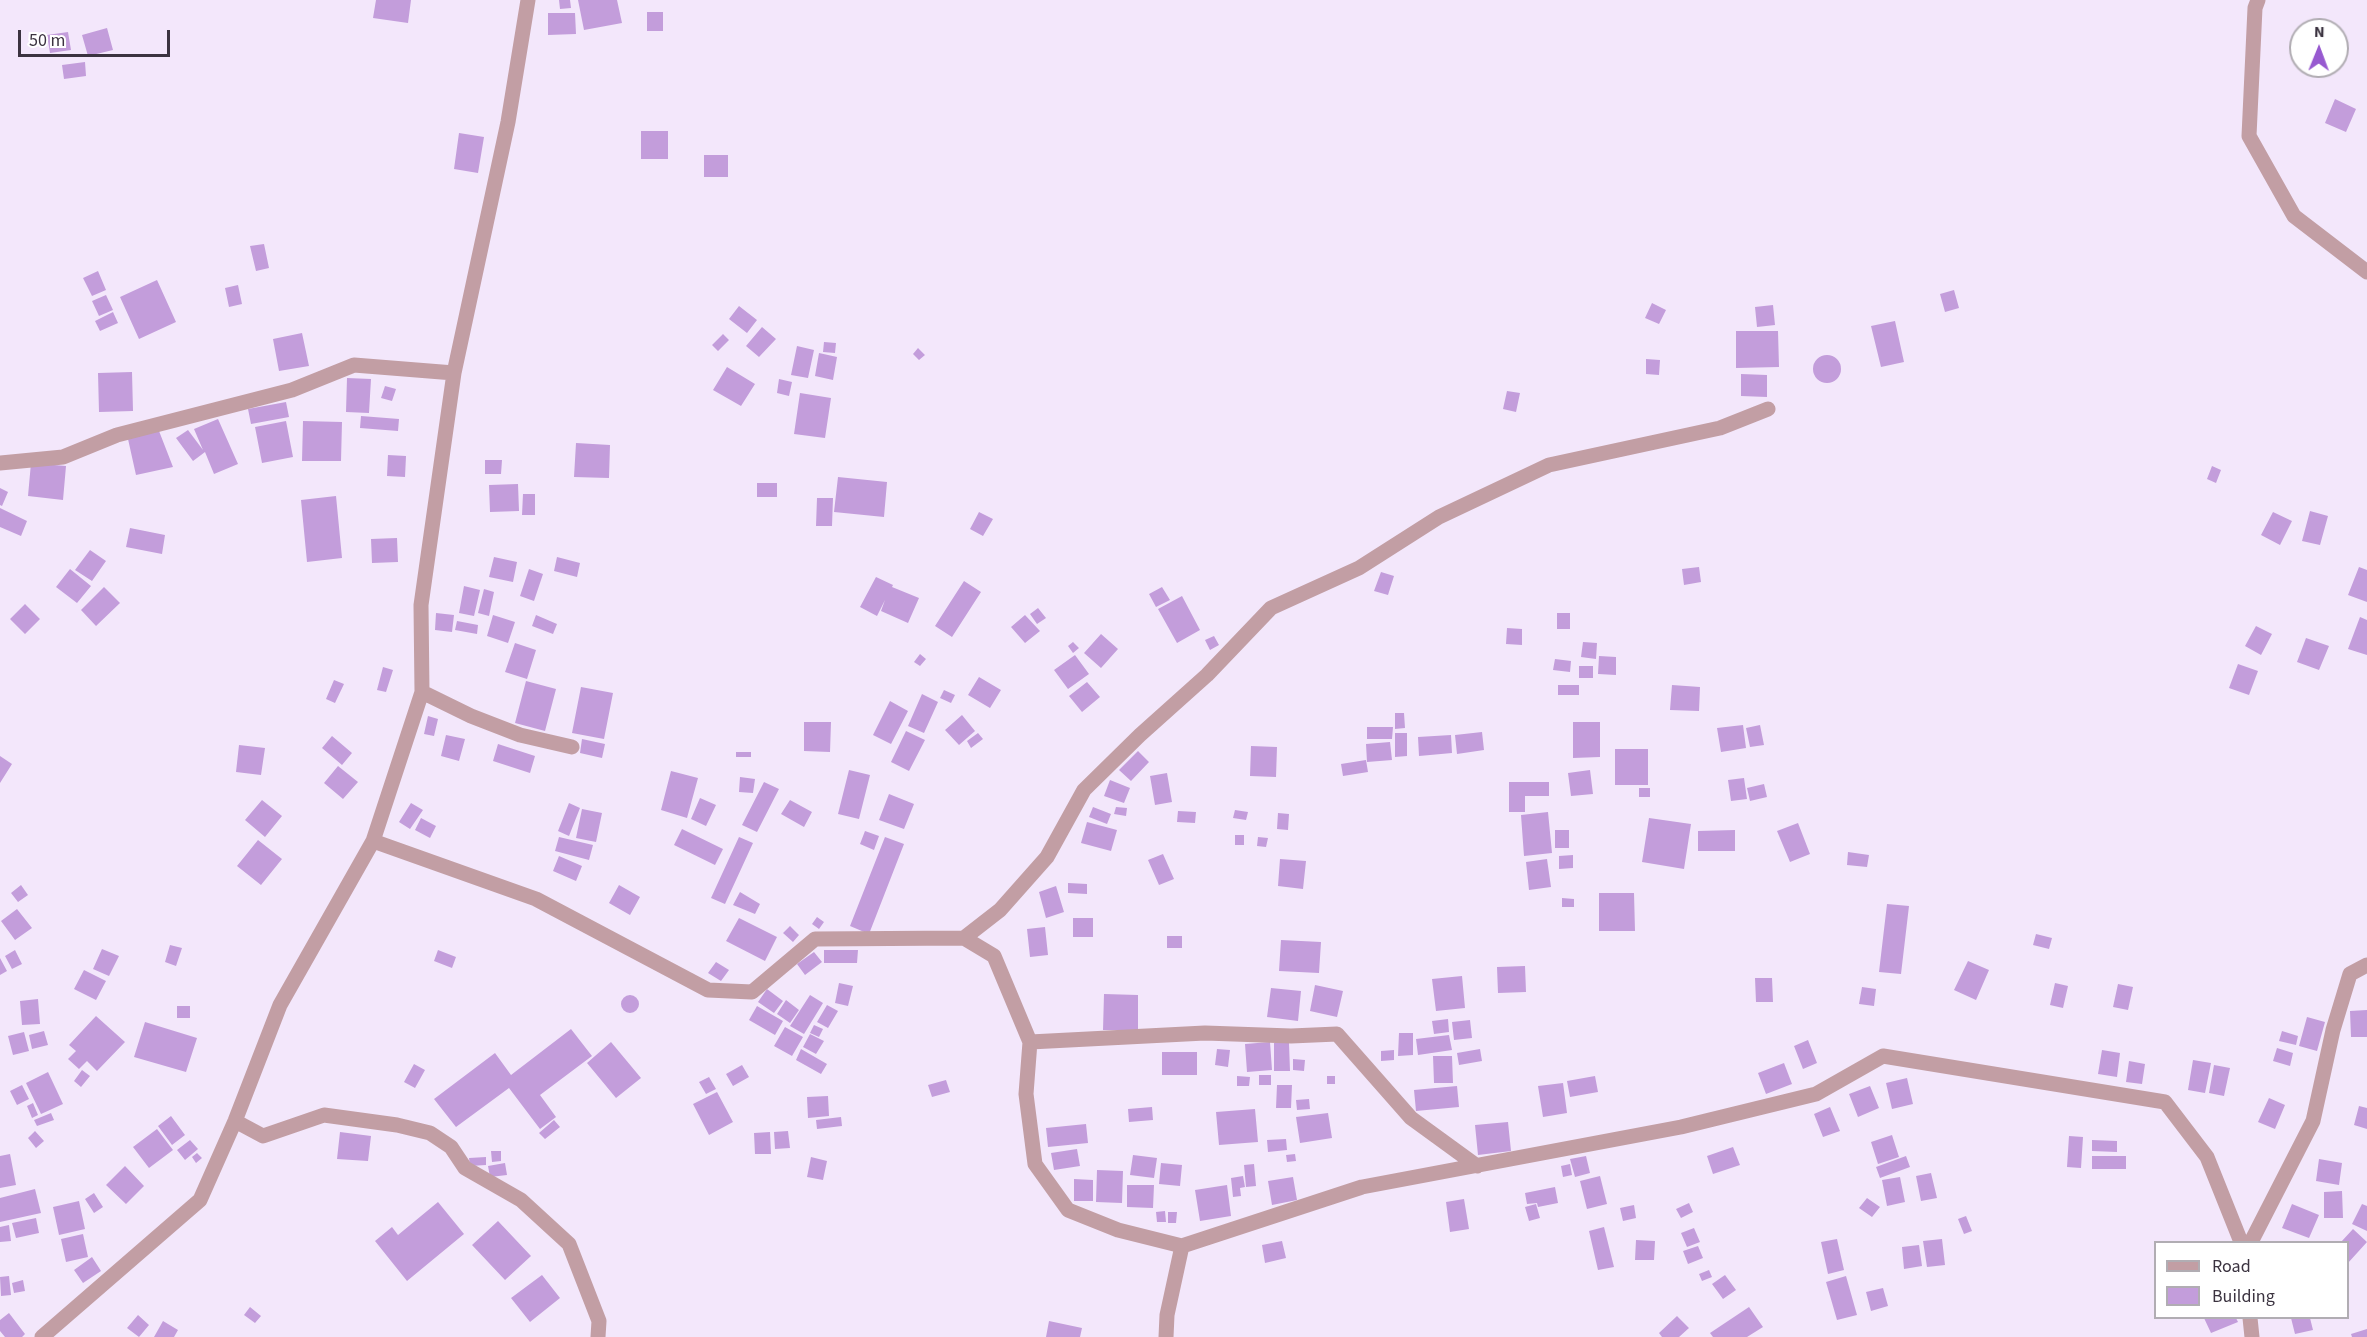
<!DOCTYPE html>
<style>
body{margin:0}
#map{position:relative;width:2367px;height:1337px;overflow:hidden;background:#f3e7fb;font-family:"Source Sans 3",sans-serif}
canvas{display:block}
.legend{position:absolute;left:2154px;top:1241px;width:195px;height:78px;box-sizing:border-box;background:#fff;border:2px solid #b1adb3;margin:0;padding:8px 10px;list-style:none;font-size:18px;color:#3b3340}
.legend li{display:flex;align-items:center;gap:12px;height:30px}
.legend b{width:30px;border:2px solid #b1adb3}
.north{position:absolute;left:2289px;top:18px;width:60px;height:60px;box-sizing:border-box;background:#fff;border:2px solid #b1adb3;border-radius:50%;rotate:1deg;font-size:16px;font-weight:700;line-height:24px;text-align:center;color:#3b3340}
.north::after{content:'';display:block;margin:auto;width:21px;height:27px;background:#9759d0;clip-path:polygon(50% 0,100% 100%,50% 72%,0 100%)}
.scale{position:absolute;left:18px;top:30px;width:152px;height:27px;box-sizing:border-box;border:3px solid #3b3340;border-top:0;padding-left:8px;font-size:18px;line-height:21px;white-space:nowrap;color:#3b3340;-webkit-text-stroke:4px #fff;paint-order:stroke}
</style>
<div id="map">
<canvas width="2367" height="1337"></canvas>
<ul class="legend">
<li><b style="height:8px;background:#c29ea4"></b>Road</li>
<li><b style="height:16px;background:#c39ddb"></b>Building</li>
</ul>
<div class="north">N</div>
<div class="scale">50 m</div>
</div>
<script>
const ctx = document.querySelector('canvas').getContext('2d');
ctx.lineJoin = 'round';
function paint(path, color) { ctx.fillStyle = color; ctx.fill(path, 'evenodd'); }
const shape = rows => new Path2D(rows.map(r => 'M' + r).join(''));
function trace(path, color, width, dash) { ctx.strokeStyle = color; ctx.lineWidth = width; ctx.lineCap = dash ? 'butt' : 'round'; ctx.setLineDash(dash || []); ctx.stroke(path); }
const building = shape([
 [376,0,411,0,408,23,373,18],
 [559,0,570,0,571,8,560,9],
 [578,0,617,0,622,23,584,30],
 [647,12,663,12,663,31,647,31],
 [548,13,575,13,576,34,548,35],
 [107,28,113,50,88,56,82,35],
 [68,32,71,50,50,53,47,35],
 [85,62,86,76,64,79,62,65],
 [2335,99,2356,109,2346,132,2325,123],
 [641,131,668,131,668,159,641,159],
 [459,133,484,137,478,173,454,169],
 [704,155,728,155,728,177,704,177],
 [264,244,269,268,256,271,250,246],
 [98,271,106,290,92,296,83,278],
 [157,280,176,322,139,339,120,297],
 [238,285,242,304,229,307,225,288],
 [1954,290,1959,308,1945,312,1940,294],
 [106,295,113,310,99,316,92,301],
 [1652,303,1666,310,1659,324,1645,318],
 [1773,305,1775,325,1757,327,1755,307],
 [739,306,757,320,747,333,729,319],
 [113,312,118,323,100,331,95,321],
 [1895,321,1904,362,1881,367,1871,326],
 [762,327,776,339,759,357,746,346],
 [1736,331,1778,331,1779,367,1736,368],
 [302,333,309,366,279,371,273,339],
 [723,334,729,340,718,351,712,345],
 [824,342,836,343,835,353,823,352],
 [797,346,814,350,808,378,791,375],
 [918,348,925,355,919,360,913,354],
 [819,353,837,357,833,380,815,376],
 '1813 369a14 14 0 1 1 28 0a14 14 0 1 1-28 0Z',
 [1646,359,1660,360,1659,375,1646,374],
 [727,367,755,384,741,406,713,390],
 [132,372,133,411,99,412,98,373],
 [1741,374,1767,375,1767,397,1741,396],
 [347,378,371,379,369,413,346,412],
 [779,379,792,382,789,396,777,393],
 [385,386,396,389,392,401,381,398],
 [1507,391,1520,393,1516,412,1503,409],
 [800,393,831,398,825,438,794,434],
 [286,402,289,417,251,424,248,409],
 [361,416,399,419,398,431,360,428],
 [218,419,238,464,214,474,205,452,193,461,176,438,188,430,203,450,194,429],
 [286,421,293,457,262,463,255,427],
 [303,421,342,422,341,461,302,461],
 [159,431,173,467,136,475,128,439],
 [576,443,610,445,609,478,574,477],
 [388,455,406,456,405,477,387,476],
 [485,460,502,460,501,474,485,474],
 [31,463,66,466,63,500,28,496],
 [2212,466,2221,470,2216,483,2207,479],
 [838,477,887,482,884,517,834,512],
 [757,483,777,483,777,497,757,497],
 [518,484,519,511,490,512,489,485],
 [0,488,8,492,2,506,0,505],
 [523,494,535,494,535,515,522,515],
 [336,496,342,558,307,562,301,500],
 [817,498,833,498,832,526,816,526],
 [0,508,27,521,21,536,0,527],
 [2310,511,2328,516,2320,545,2302,541],
 [979,512,993,519,983,536,970,529],
 [2273,512,2292,521,2280,545,2261,535],
 [130,528,165,535,162,554,126,547],
 [397,538,398,562,372,563,371,539],
 [90,550,106,561,92,581,75,570],
 [494,557,517,562,513,582,489,577],
 [557,557,580,563,577,577,554,571],
 [1699,567,1701,582,1684,585,1682,569],
 [2359,567,2367,570,2367,602,2348,595],
 [70,569,91,586,77,603,56,587],
 [529,569,543,574,534,601,520,596],
 [1381,572,1394,576,1388,595,1374,591],
 [876,577,893,585,892,587,919,598,908,623,881,611,885,600,877,616,860,607],
 [964,581,981,592,952,637,935,626],
 [464,586,480,590,474,616,459,613],
 [104,587,120,603,96,626,81,610],
 [1162,587,1170,600,1156,607,1149,594],
 [484,589,494,592,489,616,478,613],
 [1182,596,1200,630,1177,643,1158,609],
 [25,604,40,619,25,634,10,619],
 [1038,608,1046,618,1037,624,1030,614],
 [436,613,454,615,452,632,435,630],
 [1557,613,1570,613,1570,629,1557,629],
 [493,615,515,622,508,643,487,636],
 [536,615,557,624,553,634,532,626],
 [1025,615,1040,631,1025,643,1011,627],
 [2360,617,2367,620,2367,655,2348,649],
 [457,621,478,625,477,634,455,630],
 [2256,626,2272,634,2261,655,2245,646],
 [1507,628,1522,629,1522,645,1506,644],
 [1101,634,1118,649,1101,668,1084,653],
 [1214,636,1219,645,1210,650,1205,640],
 [2306,638,2329,646,2319,670,2297,662],
 [1073,642,1079,648,1073,653,1068,646],
 [1583,642,1597,643,1596,659,1581,657],
 [515,643,536,650,527,679,505,672],
 [920,654,926,659,920,666,914,662],
 [1075,655,1089,674,1068,689,1054,670],
 [1599,656,1616,657,1616,675,1598,674],
 [1555,659,1571,661,1570,672,1553,670],
 [2238,664,2258,671,2249,695,2229,688],
 [1579,666,1593,666,1593,678,1579,678],
 [383,667,393,670,386,692,377,690],
 [979,677,1001,690,990,708,968,695],
 [334,680,344,684,335,703,326,699],
 [526,681,556,689,545,731,515,723],
 [1087,682,1100,697,1082,712,1069,696],
 [1558,685,1579,685,1579,695,1558,695],
 [1672,685,1700,687,1699,711,1670,710],
 [581,687,613,693,604,739,572,733],
 [944,690,955,695,951,703,940,698],
 [922,694,938,702,924,733,908,726],
 [890,701,908,711,891,744,873,735],
 [1395,713,1404,713,1405,728,1395,729],
 [962,715,975,731,959,745,945,730],
 [428,716,438,719,434,736,424,734],
 [804,722,831,722,830,752,804,751],
 [1573,722,1600,722,1600,757,1573,758],
 [1743,725,1746,748,1721,752,1717,728],
 [1760,725,1764,745,1750,747,1746,728],
 [1367,727,1393,727,1392,739,1367,739],
 [906,731,925,740,909,771,891,762],
 [1482,732,1484,750,1457,754,1455,735],
 [978,733,983,739,971,748,967,741],
 [1395,733,1407,733,1407,756,1395,757],
 [446,735,465,739,459,761,441,756],
 [1451,735,1452,753,1419,756,1418,737],
 [332,736,352,753,342,765,322,748],
 [582,739,605,744,602,758,580,753],
 [1390,742,1392,760,1367,762,1366,744],
 [498,744,535,756,530,773,493,761],
 [239,745,265,748,261,775,236,772],
 [1251,746,1277,747,1276,777,1250,776],
 [1615,749,1648,749,1648,785,1615,785],
 [1138,751,1149,762,1131,781,1119,770],
 [736,752,751,752,751,757,736,757],
 [0,756,12,764,0,783],
 [1366,760,1368,772,1343,776,1341,764],
 [338,766,358,782,343,799,324,783],
 [849,770,870,775,859,819,838,814],
 [1590,770,1593,794,1571,796,1568,773],
 [671,771,698,778,687,818,661,810],
 [1167,773,1172,802,1155,805,1150,776],
 [740,777,755,779,753,793,739,792],
 [1744,778,1747,799,1731,801,1728,780],
 [1110,780,1130,788,1124,803,1104,796],
 [764,782,779,789,757,832,742,825],
 [1509,782,1549,782,1549,796,1525,796,1525,812,1509,812],
 [1764,784,1767,797,1750,801,1747,788],
 [1639,788,1650,788,1650,797,1639,797],
 [889,794,914,804,904,829,879,820],
 [700,798,716,805,706,826,691,819],
 [262,800,282,816,265,837,245,820],
 [790,800,812,812,804,827,781,814],
 [411,803,423,810,410,829,399,822],
 [569,803,580,808,569,836,558,831],
 [1093,807,1111,814,1107,824,1089,817],
 [1116,807,1127,808,1126,816,1114,814],
 [582,809,602,813,596,842,576,838],
 [1235,810,1248,812,1246,820,1233,818],
 [1178,811,1196,812,1195,823,1177,822],
 [1548,812,1552,853,1524,856,1521,815],
 [1278,813,1289,814,1288,830,1277,829],
 [421,818,436,826,430,838,415,830],
 [1649,818,1691,824,1684,869,1642,862],
 [1087,822,1117,830,1111,851,1081,843],
 [1798,823,1810,854,1790,862,1777,831],
 [682,829,723,849,715,865,674,845],
 [1555,830,1569,830,1569,848,1555,848],
 [1735,830,1735,851,1698,851,1698,831],
 [865,831,879,836,874,850,860,844],
 [1235,835,1244,835,1244,845,1235,845],
 [559,837,593,845,589,860,555,851],
 [739,837,753,843,725,904,711,898],
 [885,837,904,844,869,934,850,926],
 [1258,837,1268,838,1266,847,1257,846],
 [258,840,282,859,261,885,237,866],
 [1848,852,1869,855,1867,867,1847,865],
 [1163,854,1174,879,1159,885,1148,860],
 [1573,855,1573,868,1559,869,1559,856],
 [559,856,582,866,576,881,553,871],
 [1280,859,1306,861,1303,889,1278,886],
 [1547,859,1551,887,1529,890,1526,862],
 [1068,883,1087,884,1087,894,1068,893],
 [21,885,28,895,18,902,11,893],
 [619,885,640,897,630,915,609,903],
 [1056,886,1064,912,1046,918,1039,892],
 [740,892,760,904,755,914,733,905],
 [1599,893,1634,893,1635,931,1599,931],
 [1562,898,1574,899,1574,907,1562,907],
 [1887,904,1909,906,1901,974,1879,972],
 [17,909,32,928,15,940,1,921],
 [817,917,824,922,819,929,812,924],
 [739,918,777,937,765,961,726,941],
 [1073,918,1093,918,1093,937,1073,937],
 [790,926,799,935,793,942,783,933],
 [1045,927,1048,955,1030,957,1027,929],
 [2036,934,2052,938,2049,949,2033,945],
 [1167,936,1182,936,1182,948,1167,948],
 [1281,940,1321,942,1319,973,1279,971],
 [170,945,182,948,176,966,165,962],
 [102,949,119,956,109,976,93,969],
 [15,950,22,964,12,969,5,956],
 [438,950,456,957,452,968,434,961],
 [824,950,858,950,857,963,824,963],
 [814,952,822,962,805,975,797,964],
 [0,958,7,971,0,975],
 [1968,961,1989,970,1976,1000,1954,990],
 [716,962,729,970,721,981,708,973],
 [1525,966,1526,992,1498,993,1497,967],
 [84,970,106,981,96,1000,74,989],
 [1462,976,1465,1008,1436,1011,1432,979],
 [1755,978,1772,978,1773,1002,1756,1002],
 [839,983,853,986,848,1006,835,1003],
 [2055,983,2068,986,2063,1008,2050,1005],
 [2118,984,2133,987,2128,1010,2113,1007],
 [1315,985,1343,991,1337,1017,1310,1011],
 [1862,987,1876,989,1874,1006,1859,1004],
 [1271,988,1301,991,1298,1021,1267,1017],
 [767,989,783,1001,774,1013,758,1002],
 [1104,994,1138,995,1138,1030,1103,1030],
 '621 1004a9 9 0 1 1 18 0a9 9 0 1 1-18 0Z',
 [810,995,823,1003,804,1034,790,1026],
 [38,999,40,1024,22,1025,20,1001],
 [786,1000,799,1010,790,1023,777,1014],
 [827,1005,838,1011,828,1028,817,1022],
 [177,1006,190,1006,190,1018,177,1018],
 [757,1006,783,1021,775,1035,749,1020],
 [2367,1010,2367,1037,2351,1037,2350,1011],
 [96,1016,125,1042,97,1071,87,1061,79,1069,68,1059,76,1051,69,1045],
 [2307,1017,2325,1022,2317,1051,2299,1046],
 [1448,1019,1449,1032,1434,1034,1432,1021],
 [1470,1020,1472,1038,1454,1040,1452,1022],
 [145,1022,197,1038,186,1072,134,1057],
 [814,1025,823,1029,819,1037,810,1033],
 [785,1027,803,1037,792,1056,774,1046],
 [571,1029,592,1056,540,1095,556,1117,540,1129,509,1088,456,1127,434,1099,495,1053,511,1075],
 [44,1031,48,1045,32,1049,29,1035],
 [2282,1031,2298,1036,2296,1045,2279,1041],
 [24,1032,29,1051,13,1055,8,1036],
 [1399,1033,1413,1033,1413,1055,1398,1056],
 [810,1034,824,1041,816,1054,803,1047],
 [1449,1035,1452,1050,1418,1055,1416,1039],
 [1808,1040,1817,1063,1803,1069,1794,1046],
 [611,1042,641,1078,616,1098,587,1063],
 [1270,1042,1272,1070,1247,1072,1245,1044],
 [1274,1043,1289,1043,1290,1071,1274,1071],
 [2277,1048,2293,1053,2290,1066,2273,1061],
 [801,1049,827,1064,821,1074,796,1060],
 [1217,1049,1230,1050,1228,1067,1215,1065],
 [1480,1049,1482,1061,1459,1065,1457,1053],
 [1394,1050,1394,1060,1381,1061,1381,1051],
 [2102,1050,2120,1053,2117,1077,2098,1074],
 [1162,1052,1197,1052,1197,1075,1162,1075],
 [1433,1056,1452,1056,1453,1083,1434,1083],
 [1293,1059,1305,1060,1304,1071,1293,1070],
 [2193,1060,2211,1063,2205,1093,2188,1090],
 [2129,1061,2145,1064,2142,1084,2126,1082],
 [1784,1063,1792,1084,1766,1094,1758,1073],
 [414,1064,425,1070,415,1088,404,1082],
 [742,1065,749,1077,733,1086,726,1074],
 [2214,1065,2230,1068,2224,1096,2209,1093],
 [82,1070,90,1076,81,1087,74,1081],
 [48,1072,63,1104,41,1114,26,1083],
 [1259,1075,1271,1075,1271,1085,1259,1085],
 [1237,1076,1250,1077,1249,1086,1237,1086],
 [1327,1076,1335,1076,1335,1084,1327,1084],
 [1595,1076,1598,1092,1570,1097,1567,1081],
 [709,1077,716,1089,706,1094,699,1082],
 [1907,1078,1913,1104,1892,1109,1886,1083],
 [946,1080,950,1092,932,1097,928,1085],
 [1563,1083,1567,1113,1543,1117,1538,1086],
 [22,1085,29,1099,17,1105,10,1091],
 [1277,1085,1292,1085,1291,1108,1276,1108],
 [1457,1086,1459,1107,1416,1111,1414,1090],
 [1870,1086,1879,1108,1858,1117,1849,1094],
 [717,1092,733,1122,709,1135,693,1104],
 [828,1096,829,1116,808,1118,807,1097],
 [2269,1098,2285,1105,2275,1129,2258,1122],
 [1309,1099,1310,1109,1297,1110,1296,1100],
 [33,1103,38,1115,32,1118,27,1106],
 [2359,1106,2367,1108,2367,1129,2354,1125],
 [1152,1107,1153,1120,1129,1122,1128,1109],
 [1830,1107,1840,1131,1823,1137,1814,1114],
 [1255,1109,1258,1142,1219,1145,1216,1112],
 [51,1113,54,1120,37,1126,34,1120],
 [1328,1113,1332,1138,1300,1143,1296,1117],
 [171,1116,185,1135,172,1145,158,1126],
 [841,1117,842,1126,817,1129,816,1120],
 [554,1120,560,1127,545,1139,539,1133],
 [1508,1122,1511,1151,1478,1155,1475,1125],
 [1086,1124,1088,1143,1048,1147,1046,1128],
 [157,1129,173,1150,149,1168,133,1147],
 [35,1131,44,1141,36,1148,28,1138],
 [788,1131,790,1148,775,1149,774,1132],
 [340,1132,371,1136,368,1161,337,1159],
 [770,1132,771,1154,755,1154,754,1133],
 [1892,1135,1899,1157,1878,1164,1871,1142],
 [2069,1136,2083,1137,2081,1168,2067,1167],
 [1286,1139,1287,1150,1268,1152,1267,1140],
 [190,1140,198,1149,185,1160,177,1150],
 [2092,1140,2117,1141,2117,1152,2092,1151],
 [1733,1147,1740,1165,1713,1174,1707,1156],
 [1077,1149,1080,1166,1054,1170,1051,1153],
 [491,1151,501,1151,501,1161,492,1162],
 [197,1153,202,1158,196,1163,192,1157],
 [10,1154,16,1185,0,1188,0,1156],
 [1295,1154,1296,1161,1287,1162,1286,1155],
 [1133,1155,1157,1158,1154,1178,1130,1175],
 [1586,1156,1590,1173,1575,1177,1570,1159],
 [1906,1156,1910,1167,1880,1178,1876,1167],
 [2092,1156,2126,1156,2126,1169,2092,1169],
 [486,1157,486,1165,470,1166,469,1158],
 [811,1157,827,1161,823,1180,807,1177],
 [2319,1159,2342,1163,2339,1185,2316,1181],
 [505,1163,507,1175,490,1177,488,1166],
 [1161,1163,1182,1165,1180,1186,1159,1184],
 [1254,1164,1256,1186,1246,1187,1244,1165],
 [1570,1164,1572,1175,1563,1177,1561,1166],
 [125,1166,144,1186,126,1204,106,1185],
 [1097,1170,1123,1171,1122,1203,1096,1202],
 [1931,1173,1937,1198,1921,1201,1916,1176],
 [1243,1176,1245,1187,1240,1188,1241,1196,1233,1197,1231,1178],
 [1600,1176,1607,1204,1587,1209,1580,1181],
 [1293,1177,1297,1200,1272,1205,1268,1181],
 [1900,1177,1905,1202,1887,1206,1882,1180],
 [1074,1179,1093,1180,1093,1201,1074,1201],
 [1127,1185,1154,1185,1153,1208,1127,1207],
 [1227,1185,1231,1216,1200,1221,1195,1190],
 [1555,1187,1558,1203,1538,1207,1537,1203,1527,1204,1525,1193],
 [35,1189,41,1213,0,1222,0,1198],
 [2342,1191,2343,1218,2324,1218,2324,1192],
 [94,1193,103,1207,94,1213,85,1199],
 [1867,1198,1880,1207,1872,1217,1859,1208],
 [1464,1199,1469,1229,1450,1232,1446,1202],
 [79,1201,85,1229,59,1235,53,1207],
 [438,1202,464,1234,407,1281,375,1241,392,1227,398,1235],
 [1689,1203,1693,1212,1681,1218,1676,1209],
 [1536,1204,1540,1218,1529,1221,1525,1207],
 [2292,1204,2319,1215,2309,1238,2282,1228],
 [2362,1204,2367,1206,2367,1231,2352,1224],
 [1634,1205,1636,1218,1623,1221,1620,1208],
 [1165,1211,1166,1222,1157,1222,1156,1212],
 [1168,1212,1177,1212,1176,1223,1168,1223],
 [1966,1216,1972,1231,1964,1234,1958,1219],
 [36,1218,39,1233,16,1238,12,1223],
 [498,1221,531,1256,505,1280,472,1245],
 [9,1225,11,1241,0,1242,0,1227],
 [1604,1227,1614,1267,1598,1270,1589,1231],
 [1694,1228,1700,1242,1687,1247,1681,1233],
 [2353,1229,2367,1242,2348,1263,2348,1242,2341,1242],
 [83,1234,88,1257,66,1262,61,1239],
 [1837,1239,1844,1270,1828,1274,1821,1242],
 [1942,1239,1945,1265,1927,1267,1923,1241],
 [1636,1240,1655,1241,1654,1260,1635,1260],
 [1282,1241,1286,1258,1265,1263,1262,1245],
 [1919,1245,1922,1266,1904,1269,1902,1247],
 [1698,1246,1703,1258,1688,1264,1683,1251],
 [92,1257,101,1271,83,1283,74,1270],
 [1709,1270,1712,1277,1702,1281,1699,1274],
 [542,1275,560,1298,530,1322,511,1298],
 [1725,1275,1736,1290,1723,1299,1712,1284],
 [9,1276,11,1295,1,1296,0,1277],
 [1846,1276,1857,1315,1837,1320,1826,1282],
 [23,1280,25,1291,14,1293,12,1283],
 [1883,1288,1888,1306,1871,1311,1866,1292],
 [250,1307,261,1316,255,1323,244,1315],
 [1749,1307,1763,1327,1747,1337,1713,1337,1710,1333],
 [9,1313,25,1334,22,1337,5,1337,0,1331,0,1320],
 [138,1315,149,1325,139,1337,127,1328],
 [1677,1316,1689,1328,1679,1337,1662,1337,1659,1333],
 [2204,1318,2236,1318,2238,1322,2211,1333],
 [2291,1318,2310,1318,2313,1330,2295,1334],
 [163,1321,178,1330,174,1337,154,1337],
 [1049,1321,1082,1328,1080,1337,1046,1337],
 [2367,1329,2367,1337,2352,1337,2351,1334]
]);
const minor = shape([
 [2258,0,2255,8,2249,136,2294,216,2367,272],
 [0,463,63,457,117,435,292,390,354,365,454,373],
 [422,692,471,716,520,735,572,747],
 [373,841,536,899,708,990,752,992,815,939,964,938,994,956,1030,1042,1026,1094,1035,1164,1068,1210,1118,1230,1182,1246,1362,1187,1681,1127,1816,1094,1883,1056,2165,1102,2207,1157,2241,1242],
 [964,938,1000,910,1047,857,1084,790,1140,735,1207,675,1271,608,1359,568,1439,517,1549,465,1720,428,1768,409],
 [1030,1042,1205,1033,1291,1036,1337,1034,1411,1118,1477,1166],
 [235,1121,263,1136,324,1115,397,1125,430,1133,451,1147,465,1168,521,1200,569,1244,599,1321,598,1337],
 [2251,1242,2313,1121,2333,1030,2350,974,2367,965],
 [2250,1318,2252,1337],
 [42,1337,200,1200,235,1121,280,1005,373,841,422,692,421,605,454,373,508,122,528,0],
 [1166,1337,1167,1315,1182,1246]
]);
paint(building, '#c39ddb');
trace(minor, '#c29ea4', 15);
</script>
